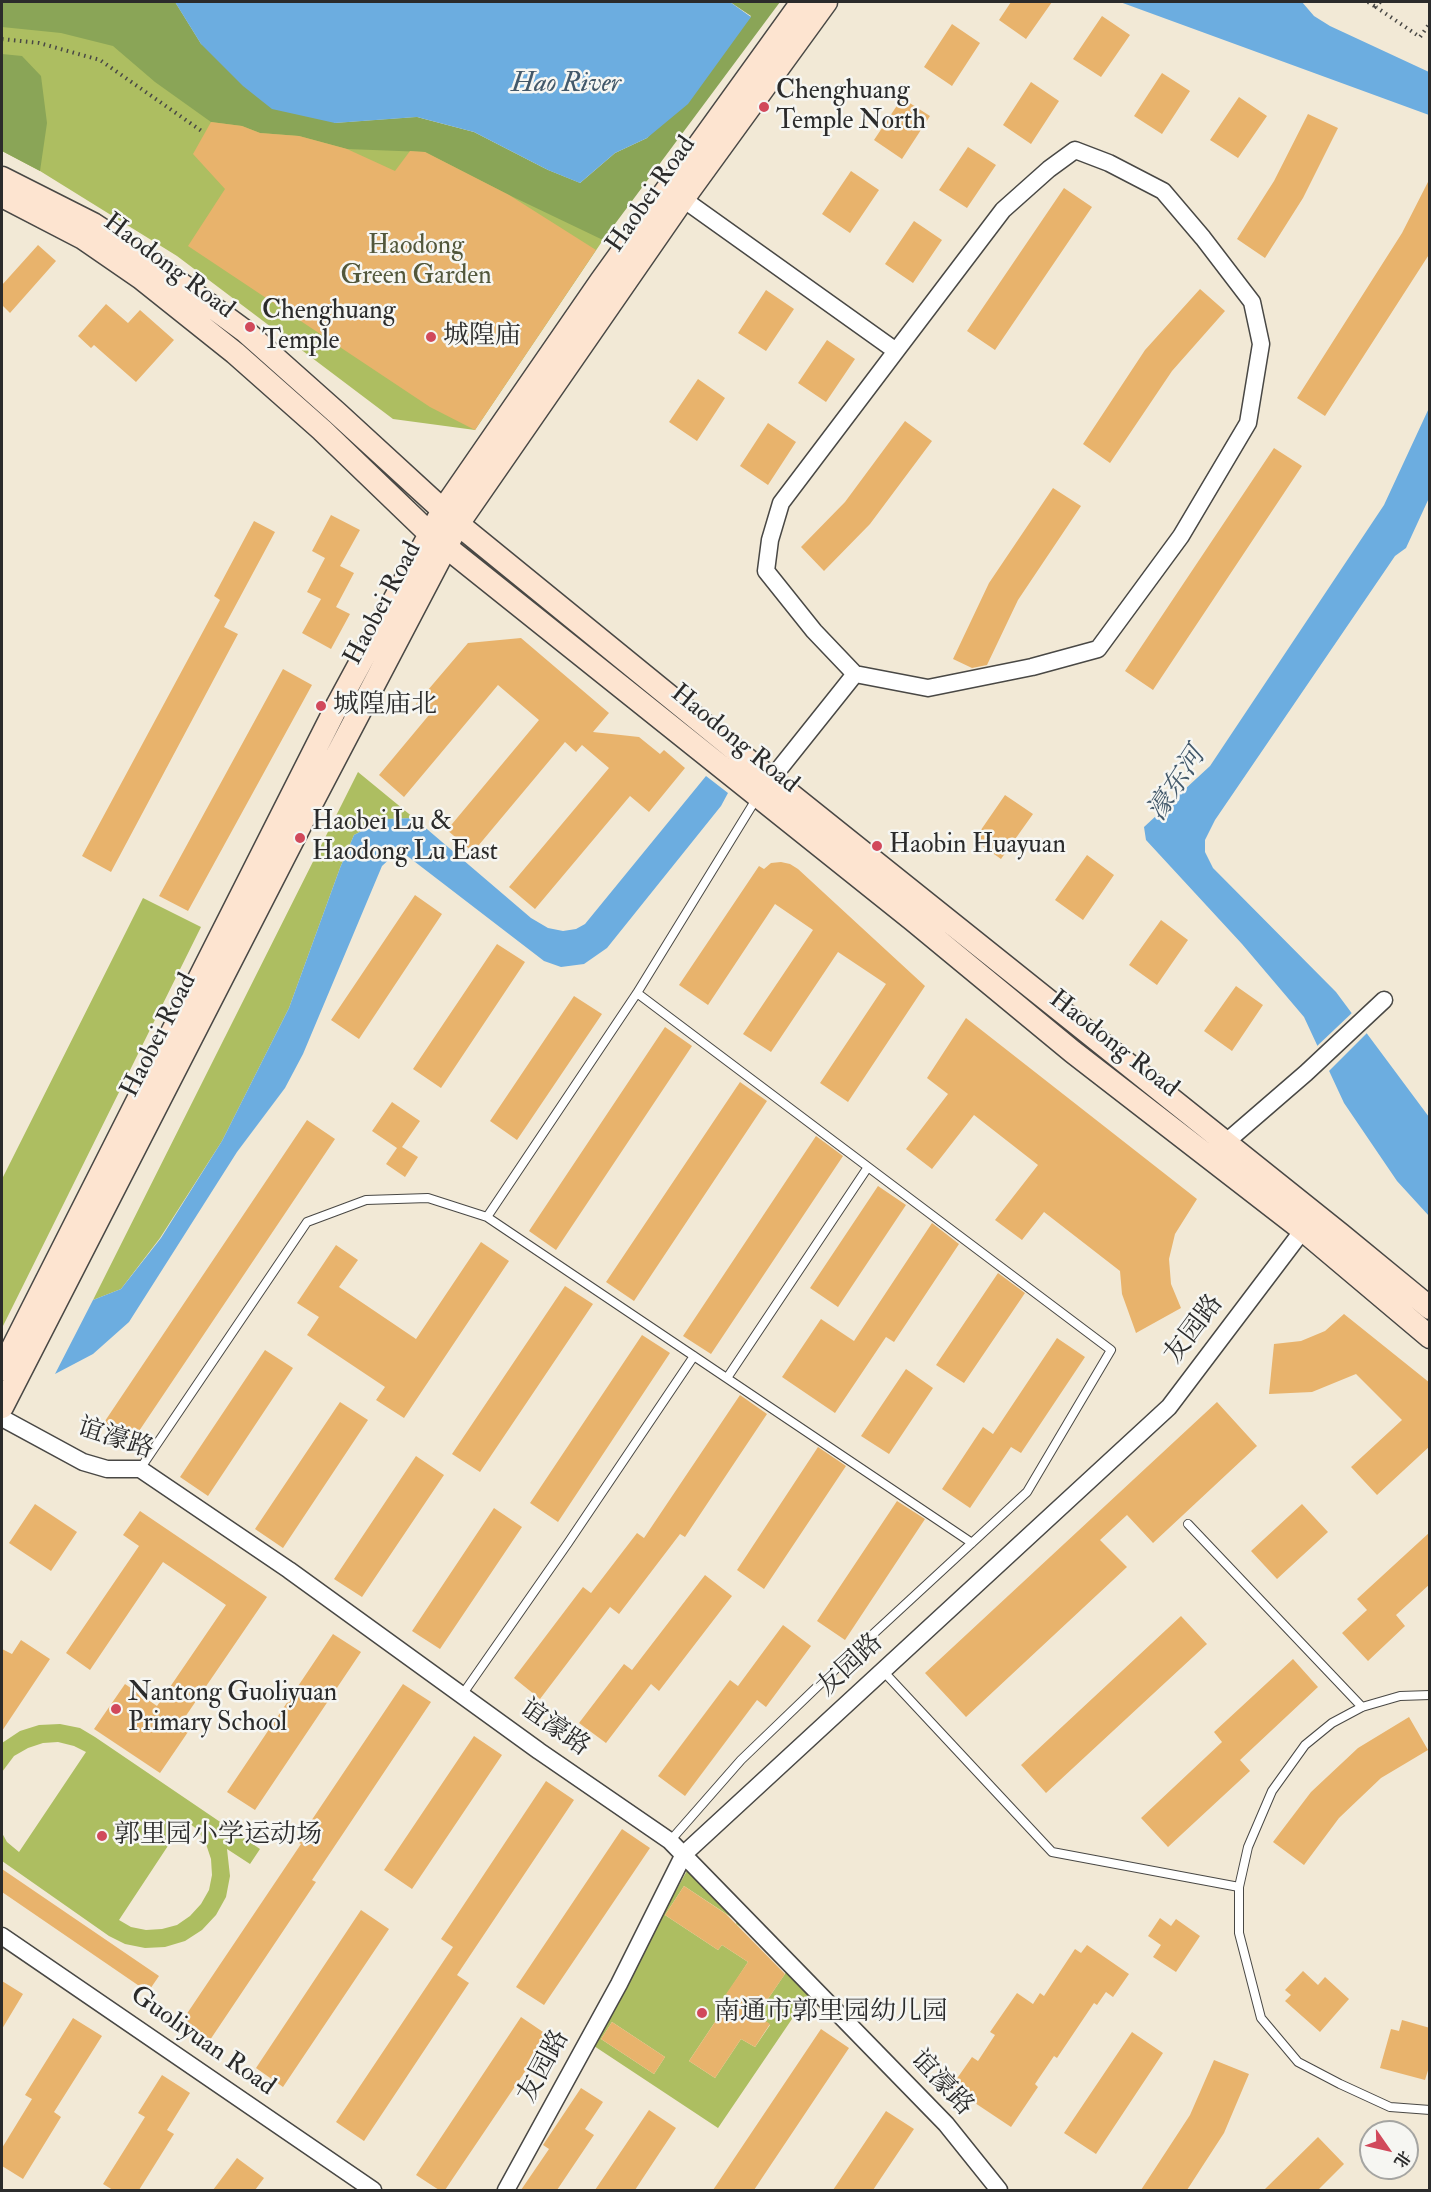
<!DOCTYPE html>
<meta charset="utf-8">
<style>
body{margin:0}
#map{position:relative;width:1431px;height:2192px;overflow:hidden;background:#f2e9d6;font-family:"IM FELL Double Pica","Noto Serif SC",serif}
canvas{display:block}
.frame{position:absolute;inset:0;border:3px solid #2b2b2b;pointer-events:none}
.north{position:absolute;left:1359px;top:2120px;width:60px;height:60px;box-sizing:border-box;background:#f6f6f2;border:2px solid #a5a5a2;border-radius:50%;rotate:124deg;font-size:16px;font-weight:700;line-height:24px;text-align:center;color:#2b2b2b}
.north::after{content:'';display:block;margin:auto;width:21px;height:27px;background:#d1495b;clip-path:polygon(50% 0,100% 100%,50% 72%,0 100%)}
</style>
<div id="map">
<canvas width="1431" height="2192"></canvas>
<div class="frame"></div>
<div class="north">北</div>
</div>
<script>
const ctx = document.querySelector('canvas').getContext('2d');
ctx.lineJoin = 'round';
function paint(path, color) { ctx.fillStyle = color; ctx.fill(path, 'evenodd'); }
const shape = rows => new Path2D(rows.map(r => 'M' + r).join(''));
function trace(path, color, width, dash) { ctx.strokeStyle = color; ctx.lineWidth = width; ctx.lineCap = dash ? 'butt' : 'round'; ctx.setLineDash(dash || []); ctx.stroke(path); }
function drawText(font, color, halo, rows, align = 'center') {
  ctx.font = font + ' "IM FELL Double Pica","Noto Serif SC",serif'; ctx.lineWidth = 5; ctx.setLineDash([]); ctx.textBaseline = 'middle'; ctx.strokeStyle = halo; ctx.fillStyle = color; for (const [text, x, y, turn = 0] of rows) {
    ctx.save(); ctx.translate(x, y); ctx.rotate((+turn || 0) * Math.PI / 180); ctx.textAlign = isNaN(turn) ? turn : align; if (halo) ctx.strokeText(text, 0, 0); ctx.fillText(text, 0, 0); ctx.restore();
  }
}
const green = shape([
 [2,2,175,2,201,44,335,123,417,117,580,183,603,240,475,430,393,419,177,256,40,171,2,151],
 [358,772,414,818,385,819,354,835,340,868,289,1008,222,1141,160,1238,121,1289,93,1300],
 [143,898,201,927,2,1328,2,1179],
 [60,1724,80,1728,95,1737,260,1849,250,1864,227,1849,230,1876,226,1897,216,1915,202,1930,185,1941,165,1947,145,1948,125,1944,109,1936,2,1861,2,1833,7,1842,19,1852,86,1752,74,1746,58,1742,43,1743,28,1748,14,1756,2,1772,2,1743,20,1731,39,1725],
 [185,1820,198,1830,206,1844,211,1859,212,1875,209,1890,201,1904,190,1916,177,1925,162,1929,146,1930,131,1927,119,1920],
 [694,1858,813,1988,718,2128,591,2044],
 [684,1886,737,1921,736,1924,769,1946,789,1968,757,2015,770,2025,755,2047,741,2039,715,2078,689,2061,731,1998,727,1994,748,1962,722,1945,718,1950,665,1915],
 [612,2022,665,2057,654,2074,601,2039]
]);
const forest = shape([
 [2,2,175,2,201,44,335,123,417,117,474,132,548,170,580,183,615,153,647,138,751,16,730,2,780,2,603,240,509,195,425,152,347,149,299,136,260,133,242,126,211,122,155,82,113,46,61,33,2,27],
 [2,54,22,56,41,76,47,123,40,171,2,151]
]);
const water = shape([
 [175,2,730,2,751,17,688,104,647,138,615,153,580,183,548,170,474,132,417,117,335,123,272,109,243,86,201,44],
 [1120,2,1302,2,1314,16,1330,26,1429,72,1429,115],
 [1429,408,1429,498,1406,548,1395,556,1215,820,1205,840,1205,852,1213,868,1336,992,1429,1117,1429,1216,1397,1181,1344,1103,1304,1017,1242,944,1146,840,1144,827,1210,766,1384,505],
 [706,776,728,793,721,806,607,948,584,964,561,967,544,961,406,855,394,855,382,866,303,1054,285,1088,237,1152,129,1322,93,1354,55,1374,93,1300,121,1289,161,1238,222,1141,289,1008,340,868,354,835,385,819,414,818,531,918,548,928,563,931,576,929,585,924]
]);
const pier = shape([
 [1354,1011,1369,1031,1327,1073,1315,1048]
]);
const building = shape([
 [1011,2,1052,2,1026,39,999,20],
 [1102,16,1130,35,1101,77,1073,59],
 [952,24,980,43,952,86,924,67],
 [1162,73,1190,91,1162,134,1134,116],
 [1031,82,1059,101,1031,144,1003,125],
 [1239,97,1267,116,1238,158,1210,140],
 [902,98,930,116,902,159,874,140],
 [1308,114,1338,128,1303,198,1265,258,1237,239,1274,181],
 [211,122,242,126,260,133,299,136,347,149,395,171,410,151,425,152,509,195,596,250,475,430,430,407,188,246,225,189,193,154],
 [968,147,996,165,967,208,939,190],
 [851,171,879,190,850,233,822,214],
 [1430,178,1430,253,1325,416,1297,398,1402,233],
 [1064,188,1092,207,995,350,967,331],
 [914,221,942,240,913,283,885,264],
 [38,245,56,261,10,313,2,305,2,285],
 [1200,289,1225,311,1172,371,1110,463,1083,444,1145,350],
 [766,290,794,309,766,351,738,333],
 [106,304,128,323,140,310,174,340,136,382,94,345,91,348,78,336],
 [827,340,855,359,826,402,798,383],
 [698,379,725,398,697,441,669,422],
 [905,421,932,441,870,524,824,571,801,547,845,502],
 [768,423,796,442,768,485,740,466],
 [1274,448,1302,466,1153,690,1125,671],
 [1053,488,1081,506,1018,600,987,665,972,668,953,659,989,583],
 [331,515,360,530,340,566,354,573,336,607,350,614,331,649,302,633,321,599,307,592,325,558,312,551],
 [254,521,275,532,224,627,238,634,111,872,82,856,220,600,214,596],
 [521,638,609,713,593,732,639,737,660,754,664,750,685,768,649,812,630,796,535,909,509,887,609,768,582,745,576,752,565,742,473,852,447,830,539,720,498,685,404,797,379,775,429,715,416,704,468,643],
 [283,669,312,685,188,911,159,896],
 [1005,795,1033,814,1001,859,974,840],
 [1087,855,1114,875,1083,920,1055,900],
 [781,862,790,864,798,869,925,986,848,1102,820,1083,886,984,838,952,771,1052,743,1034,813,930,775,904,708,1005,679,985,759,866,764,869,771,863],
 [415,895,442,914,359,1039,331,1020],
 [1161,920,1188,940,1157,985,1129,965],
 [497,944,525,962,441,1088,413,1069],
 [1236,986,1263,1005,1232,1051,1204,1031],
 [574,996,602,1014,517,1140,490,1121],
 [966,1018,1197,1199,1175,1234,1169,1259,1171,1284,1181,1308,1136,1333,1122,1294,1120,1271,1044,1212,1022,1240,995,1220,1038,1165,974,1115,932,1169,906,1149,948,1094,927,1078],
 [665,1027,692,1046,556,1250,529,1231],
 [740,1082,767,1101,634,1301,606,1282],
 [392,1102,420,1121,402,1147,418,1157,405,1177,386,1164,397,1148,372,1131],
 [307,1120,335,1139,131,1443,103,1424],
 [816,1136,843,1156,711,1354,683,1336],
 [878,1186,906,1205,838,1307,810,1288],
 [932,1223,959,1244,894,1342,886,1337,835,1413,782,1377,821,1319,854,1341],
 [481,1242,509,1261,404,1418,376,1400,385,1387,307,1335,319,1317,297,1303,336,1245,358,1260,339,1287,416,1339],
 [998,1273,1025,1293,964,1383,936,1365],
 [565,1286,593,1304,480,1472,452,1454],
 [1344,1314,1430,1383,1430,1446,1377,1495,1351,1467,1402,1420,1356,1374,1312,1392,1269,1394,1274,1344,1301,1341,1325,1331],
 [642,1335,670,1353,558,1522,530,1503],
 [1057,1338,1085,1357,1021,1453,1011,1447,970,1508,942,1489,983,1427,993,1434],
 [265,1350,293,1368,208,1496,180,1477],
 [906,1369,933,1388,889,1454,861,1436],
 [740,1395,767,1414,685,1537,680,1534,619,1614,610,1607,540,1699,514,1678,583,1587,591,1593,637,1533,644,1538],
 [340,1402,368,1420,283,1548,255,1529],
 [1217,1402,1257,1446,1153,1543,1127,1515,1100,1540,1127,1567,966,1717,925,1673],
 [818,1447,846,1466,764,1589,737,1570],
 [416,1456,444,1475,362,1597,334,1579],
 [897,1501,925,1519,845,1640,817,1621],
 [35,1504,77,1532,51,1571,9,1543],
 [1302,1504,1328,1532,1277,1579,1251,1551],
 [494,1508,522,1527,440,1649,412,1631],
 [140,1511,267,1597,181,1723,190,1729,160,1773,94,1729,125,1684,157,1706,226,1605,163,1562,90,1670,66,1653,139,1546,123,1535],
 [1430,1532,1430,1584,1396,1615,1405,1626,1368,1661,1342,1633,1367,1610,1357,1599],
 [705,1575,732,1596,659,1691,651,1684,606,1743,579,1723,624,1664,632,1670],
 [1181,1616,1207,1644,1046,1793,1021,1765],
 [783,1625,811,1646,766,1707,757,1700,685,1796,658,1776,730,1680,738,1686],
 [333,1634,361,1652,255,1810,227,1792],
 [21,1640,50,1659,2,1731,2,1649,12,1654],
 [1293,1659,1318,1687,1240,1760,1250,1771,1168,1847,1141,1818,1222,1742,1214,1732],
 [403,1684,431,1702,312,1880,316,1882,210,2040,182,2021,301,1844,297,1842],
 [1409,1717,1428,1750,1381,1778,1339,1818,1304,1865,1273,1842,1311,1792,1358,1748],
 [474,1736,502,1755,412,1889,384,1870],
 [546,1781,574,1800,457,1975,469,1983,364,2141,336,2122,453,1947,441,1939],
 [622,1829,650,1848,544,2005,516,1987],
 [2,1869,159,1976,148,1992,2,1892],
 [684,1886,726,1914,785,1974,757,2015,770,2024,755,2047,741,2039,715,2078,689,2061,731,1998,726,1994,748,1962,722,1945,718,1950,665,1915],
 [361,1910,389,1929,283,2087,256,2068],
 [1160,1918,1171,1926,1176,1919,1200,1936,1176,1972,1153,1957,1161,1945,1148,1936],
 [1087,1945,1129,1974,1113,1997,1106,1992,1097,2005,1094,2003,1057,2058,1054,2056,1035,2084,1038,2087,1011,2127,951,2087,972,2057,978,2061,995,2035,990,2032,1017,1993,1033,2004,1040,1993,1044,1996,1075,1949,1081,1953],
 [1303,1971,1318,1985,1325,1977,1349,1999,1320,2032,1285,2001,1291,1995,1285,1990],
 [2,1981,23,1994,2,2029],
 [521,2017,549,2036,445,2190,439,2190,416,2175],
 [73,2018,102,2036,54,2112,61,2117,23,2179,2,2166,2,2148,32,2099,25,2095],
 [1402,2020,1430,2028,1430,2064,1425,2080,1380,2068,1391,2029,1399,2031],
 [612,2022,665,2057,654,2074,601,2039],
 [821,2029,849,2048,754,2190,713,2190],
 [1132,2032,1163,2053,1096,2154,1064,2133],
 [1214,2060,1249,2074,1224,2133,1187,2190,1141,2190,1190,2115],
 [162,2075,190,2093,167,2130,174,2134,139,2190,113,2190,103,2184,145,2117,138,2113],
 [581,2088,603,2102,585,2129,594,2135,557,2190,521,2190,549,2149,543,2145],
 [649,2110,676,2128,635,2190,595,2190],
 [886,2111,914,2129,873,2190,833,2190],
 [1318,2137,1344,2164,1318,2190,1264,2190],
 [237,2158,264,2178,255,2190,213,2190]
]);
const path = shape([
 [1368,2,1376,7],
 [1380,2,1376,7,1420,37,1430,23],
 [2,39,39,43,100,60,203,132]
]);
const lane = shape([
 [637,993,1111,1350,1027,1492,845,1660,741,1760,670,1841],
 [487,1217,637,993,758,796],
 [727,1378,868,1167],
 [140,1469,307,1222,366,1200,428,1198,487,1217,972,1543],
 [1188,1524,1362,1707],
 [883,1671,1052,1852,1239,1887],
 [462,1695,568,1543,694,1356],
 [1430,1695,1400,1696,1362,1707,1332,1723,1305,1745,1272,1791,1248,1847,1239,1887,1239,1933,1261,2018,1298,2062,1340,2084,1390,2107,1430,2110]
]);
const street = shape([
 [683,199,896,351,781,503,770,540,766,571,814,631,855,674],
 [764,788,855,674,928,688,1032,667,1098,649,1181,536,1248,423,1261,344,1252,302,1203,238,1163,191,1109,163,1075,150,1049,169,1003,210,896,351],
 [1225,1143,1306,1073,1384,1000],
 [2,1418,83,1462,107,1469,140,1469,289,1570,539,1751,670,1841,946,2124,999,2190],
 [2,1936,373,2190],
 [506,2190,619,1984,684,1854,1169,1407,1303,1230]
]);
const secondary = shape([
 [2,178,93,224,151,262,246,332,337,413,458,524,771,779,1340,1234,1430,1308],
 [2,196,83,238,141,278,235,353,322,430,430,534,913,920,1073,1052,1303,1230,1430,1337],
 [2,1369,338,704,443,510,601,281,802,2],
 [2,1407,306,814,458,524,683,199,826,2]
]);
const markers = [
 [764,107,6,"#d1495b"],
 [250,327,6,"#d1495b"],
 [431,337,6,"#d1495b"],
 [321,706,6,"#d1495b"],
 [300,838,6,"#d1495b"],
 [877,846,6,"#d1495b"],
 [116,1709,6,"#d1495b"],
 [102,1836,6,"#d1495b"],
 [702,2013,6,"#d1495b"]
];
const poiNames = [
 ["Chenghuang",776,92],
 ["Temple North",776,122],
 ["Chenghuang",262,312],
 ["Temple",262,342],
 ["城隍庙",443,337],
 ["城隍庙北",333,706],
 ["Haobei Lu &",312,823],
 ["Haodong Lu East",312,853],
 ["Haobin Huayuan",889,846],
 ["Nantong Guoliyuan",128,1694],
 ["Primary School",128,1724],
 ["郭里园小学运动场",114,1836],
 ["南通市郭里园幼儿园",714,2013]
];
const streetNames = [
 ["Haobei Road",652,195,-55],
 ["Haodong Road",168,267,37],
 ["Haobei Road",384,604,-62],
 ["Haodong Road",734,740,39],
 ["Haobei Road",160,1036,-63],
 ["Haodong Road",1113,1045,38],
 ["友园路",1195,1330,-53],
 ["谊濠路",115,1440,18],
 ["友园路",851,1666,-43],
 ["谊濠路",554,1729,35],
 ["Guoliyuan Road",202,2042,35],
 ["友园路",545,2067,-62],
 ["谊濠路",941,2084,47]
];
const parkNames = [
 ["Haodong",416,247],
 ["Green Garden",416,277]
];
const waterNames = [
 ["Hao River",566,85],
 ["濠东河",1178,785,-57]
];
paint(green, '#adbe61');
paint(forest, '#8aa557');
paint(water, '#6cade0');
paint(pier, '#f2e9d6');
paint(building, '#e8b36c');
trace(lane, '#494845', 10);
trace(street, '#494845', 19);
trace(secondary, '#494845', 25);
trace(path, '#494845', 4, [1.5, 4.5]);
trace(lane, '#fff', 8);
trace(street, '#fff', 16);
trace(secondary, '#fde4d0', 22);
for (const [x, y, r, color] of markers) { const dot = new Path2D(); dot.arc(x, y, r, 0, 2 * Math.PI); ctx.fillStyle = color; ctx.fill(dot); trace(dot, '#f6f6f2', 2); }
drawText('26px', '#2b2b2b', '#f6f6f2', poiNames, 'left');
drawText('26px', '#2b2b2b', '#f6f6f2', streetNames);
drawText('26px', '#52573b', '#f6f6f2', parkNames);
drawText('italic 27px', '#42586a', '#f6f6f2', waterNames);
</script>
